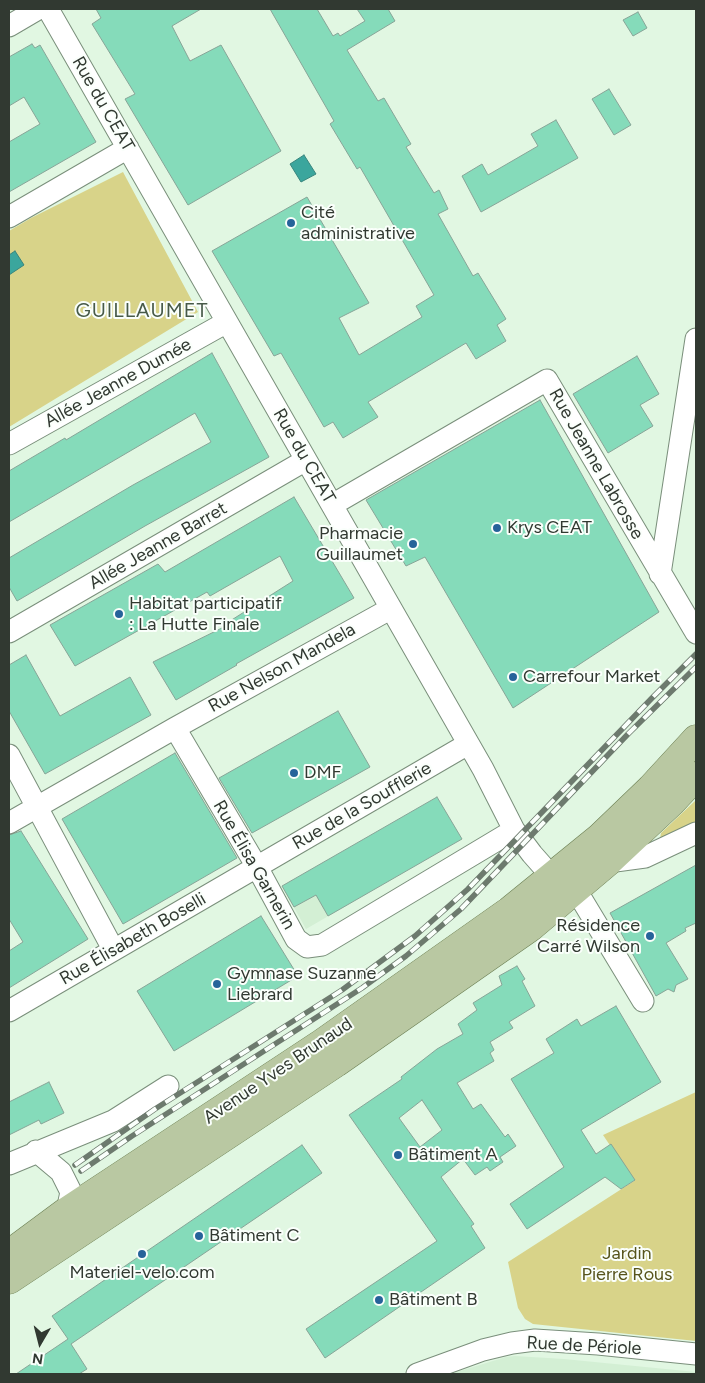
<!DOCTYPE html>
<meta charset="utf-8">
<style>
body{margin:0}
#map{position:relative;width:705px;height:1383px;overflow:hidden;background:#e1f7e2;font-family:Figtree,sans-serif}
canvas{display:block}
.frame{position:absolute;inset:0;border:10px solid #313931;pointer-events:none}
.north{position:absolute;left:15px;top:1318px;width:50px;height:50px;-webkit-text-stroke:4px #fafffb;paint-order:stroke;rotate:188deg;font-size:14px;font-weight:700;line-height:20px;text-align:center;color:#313931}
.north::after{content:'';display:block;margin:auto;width:18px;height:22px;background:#313931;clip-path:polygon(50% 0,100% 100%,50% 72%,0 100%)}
</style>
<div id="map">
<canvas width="705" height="1383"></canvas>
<div class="frame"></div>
<div class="north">N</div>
</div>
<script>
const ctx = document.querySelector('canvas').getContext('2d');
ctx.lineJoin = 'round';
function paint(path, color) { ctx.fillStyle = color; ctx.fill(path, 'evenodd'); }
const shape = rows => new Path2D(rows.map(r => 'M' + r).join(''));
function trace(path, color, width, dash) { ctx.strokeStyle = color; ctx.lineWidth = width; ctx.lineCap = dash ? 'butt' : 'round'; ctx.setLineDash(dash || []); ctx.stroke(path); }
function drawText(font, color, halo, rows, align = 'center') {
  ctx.font = font + ' Figtree,sans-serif'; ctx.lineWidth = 4; ctx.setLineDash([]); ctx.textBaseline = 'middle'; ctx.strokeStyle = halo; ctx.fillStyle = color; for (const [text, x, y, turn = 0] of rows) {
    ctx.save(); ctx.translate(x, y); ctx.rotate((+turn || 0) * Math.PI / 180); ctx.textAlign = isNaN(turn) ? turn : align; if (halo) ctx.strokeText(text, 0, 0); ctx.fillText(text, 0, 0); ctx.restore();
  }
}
const built = shape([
 [346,850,370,892,306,929,282,886],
 [515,1356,564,1359,696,1372,696,1374,450,1374,506,1357]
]);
const green = shape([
 [123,172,198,312,9,427,9,231,31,218],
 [696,800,696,827,660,839,661,833],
 [696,1092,696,1341,533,1324,525,1319,518,1308,508,1262,634,1181,603,1135]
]);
const water = shape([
 [304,155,316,174,301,182,290,164,304,155],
 [15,251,24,265,9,275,9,255,15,251]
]);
const building = shape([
 [96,9,201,9,172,26,190,61,221,45,281,151,188,205,125,99,135,94,92,24,101,18,96,9],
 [270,9,317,9,333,36,338,33,340,36,365,21,357,9,388,9,395,21,347,50,378,101,384,98,411,144,406,147,434,193,439,190,448,209,438,214,473,276,478,273,506,319,497,325,506,341,476,359,466,343,368,402,378,417,343,438,333,422,324,427,281,353,274,356,212,251,307,197,369,303,339,318,359,355,422,317,416,306,434,295,360,167,357,169,330,124,334,121,270,9],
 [638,12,647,28,633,36,623,20,638,12],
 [32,44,35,48,40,45,96,142,9,192,9,142,40,124,24,97,9,106,9,57,32,44],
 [609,89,631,125,614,135,592,99,609,89],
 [556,120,578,158,481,212,462,176,482,164,488,175,538,146,531,134,556,120],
 [212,353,269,457,145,526,17,601,9,587,9,558,133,485,211,442,195,413,9,522,9,471,65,438,66,440,212,353],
 [637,356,659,394,640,405,653,426,608,453,573,394,637,356],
 [540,400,659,612,513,708,425,557,406,566,366,500,540,400],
 [294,497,354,598,236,664,237,665,176,700,153,662,232,623,230,621,293,581,280,556,210,596,207,592,75,666,50,625,158,564,165,572,294,497],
 [26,655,60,716,130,677,151,715,45,774,9,711,9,665,26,655],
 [338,711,370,767,252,833,219,778,338,711],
 [175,753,237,858,123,924,62,819,175,753],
 [437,797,462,839,328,916,316,895,294,907,282,886,437,797],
 [21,831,88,939,9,988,9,951,23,942,9,919,9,835,21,831],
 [696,865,696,923,685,928,686,931,666,943,688,979,676,985,674,992,668,989,656,996,610,913,696,865],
 [261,916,298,976,174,1051,137,991,261,916],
 [517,966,525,979,522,981,535,1006,509,1022,513,1028,490,1042,494,1050,490,1053,494,1061,457,1083,473,1109,481,1104,505,1137,508,1134,516,1146,500,1157,503,1162,490,1171,487,1167,475,1175,463,1159,441,1177,474,1224,471,1226,485,1248,325,1358,306,1329,437,1241,349,1115,402,1079,401,1077,437,1049,463,1034,458,1024,477,1010,473,1003,502,985,499,976,517,966],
 [422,1100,442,1130,420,1147,399,1118,422,1100],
 [616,1006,661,1082,581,1130,596,1154,611,1144,635,1180,621,1189,605,1177,527,1229,510,1204,564,1167,511,1079,554,1053,546,1039,577,1019,581,1026,616,1006],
 [49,1082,64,1113,41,1124,39,1120,9,1135,9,1102,49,1082],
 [302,1145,322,1173,71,1344,87,1369,79,1374,16,1374,68,1339,52,1316,302,1145]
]);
const minor = shape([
 [48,9,483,769,514,830,532,854,562,888],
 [9,26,38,9],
 [9,217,128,148],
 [9,444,227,322],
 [332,505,547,380,696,633],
 [660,574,696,339],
 [9,632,306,460],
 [175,728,257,867,296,939,307,947,322,945,514,830],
 [9,755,113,949],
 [9,823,175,728,390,609],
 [608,862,645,857,696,833],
 [576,890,643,1001],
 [9,1011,468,744],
 [36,1151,61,1172,71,1192,67,1211],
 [9,1164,113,1121,168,1086],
 [417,1374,483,1350,512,1343,535,1340,598,1344,696,1354]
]);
const major = shape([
 [9,1254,67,1211,322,1043,509,911,600,837,651,788,696,739],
 [9,1280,336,1063,531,927,608,862,672,802,696,776]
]);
const rail = shape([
 [75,1165,155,1109,342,990,415,936,468,889,652,698,696,654],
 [81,1171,132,1136,362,988,406,956,461,909,628,734,696,667]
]);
const markers = [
 [291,223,5,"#26639a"],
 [497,528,5,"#26639a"],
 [413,544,5,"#26639a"],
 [119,614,5,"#26639a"],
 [513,677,5,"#26639a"],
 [294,773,5,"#26639a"],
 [650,936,5,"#26639a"],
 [217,984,5,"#26639a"],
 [398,1155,5,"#26639a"],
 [199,1236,5,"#26639a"],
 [142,1254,5,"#26639a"],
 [379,1300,5,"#26639a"]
];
const streetNames = [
 ["Rue du CEAT",103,104,60],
 ["Allée Jeanne Dumée",118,383,-29],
 ["Rue du CEAT",304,456,60],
 ["Rue Jeanne Labrosse",596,464,60],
 ["Allée Jeanne Barret",158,546,-30],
 ["Rue Nelson Mandela",282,668,-29],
 ["Rue de la Soufflerie",362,806,-30],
 ["Rue Élisa Garnerin",254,865,60],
 ["Rue Élisabeth Boselli",133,939,-30],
 ["Avenue Yves Brunaud",278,1071,-34],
 ["Rue de Périole",584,1346,3]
];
const poiNames = [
 ["Cité",301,213],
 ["administrative",301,234],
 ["Krys CEAT",507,528],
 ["Pharmacie",403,534,"right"],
 ["Guillaumet",403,555,"right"],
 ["Habitat participatif",129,604],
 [": La Hutte Finale",129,625],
 ["Carrefour Market",523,677],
 ["DMF",304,773],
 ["Résidence",640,926,"right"],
 ["Carré Wilson",640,947,"right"],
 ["Gymnase Suzanne",227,974],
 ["Liebrard",227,995],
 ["Bâtiment A",408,1155],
 ["Bâtiment C",209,1236],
 ["Materiel-velo.com",142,1273,"center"],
 ["Bâtiment B",389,1300]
];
const parkNames = [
 ["Jardin",627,1254],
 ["Pierre Rous",627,1275]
];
const quarterNames = [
 ["GUILLAUMET",142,311]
];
paint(built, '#d3efd4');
paint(green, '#d8d389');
paint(water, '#3ba69d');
trace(water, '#38857d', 1);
paint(building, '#85dbba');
trace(building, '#87a497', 1);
trace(minor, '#7a8f7b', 23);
trace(major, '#6b7e52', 29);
trace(minor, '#fff', 21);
trace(major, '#b9c8a2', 28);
trace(rail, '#6d7a6e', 5.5);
trace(rail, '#fafffb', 4, [11]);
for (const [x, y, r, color] of markers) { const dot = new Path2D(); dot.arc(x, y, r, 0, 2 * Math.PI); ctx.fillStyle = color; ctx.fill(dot); trace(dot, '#fafffb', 2); }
drawText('18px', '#313931', '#fafffb', streetNames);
drawText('18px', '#313931', '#fafffb', poiNames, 'left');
drawText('18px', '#57541b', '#fafffb', parkNames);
ctx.letterSpacing = '1px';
drawText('20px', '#475a48', '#fafffb', quarterNames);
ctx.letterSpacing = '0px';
</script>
